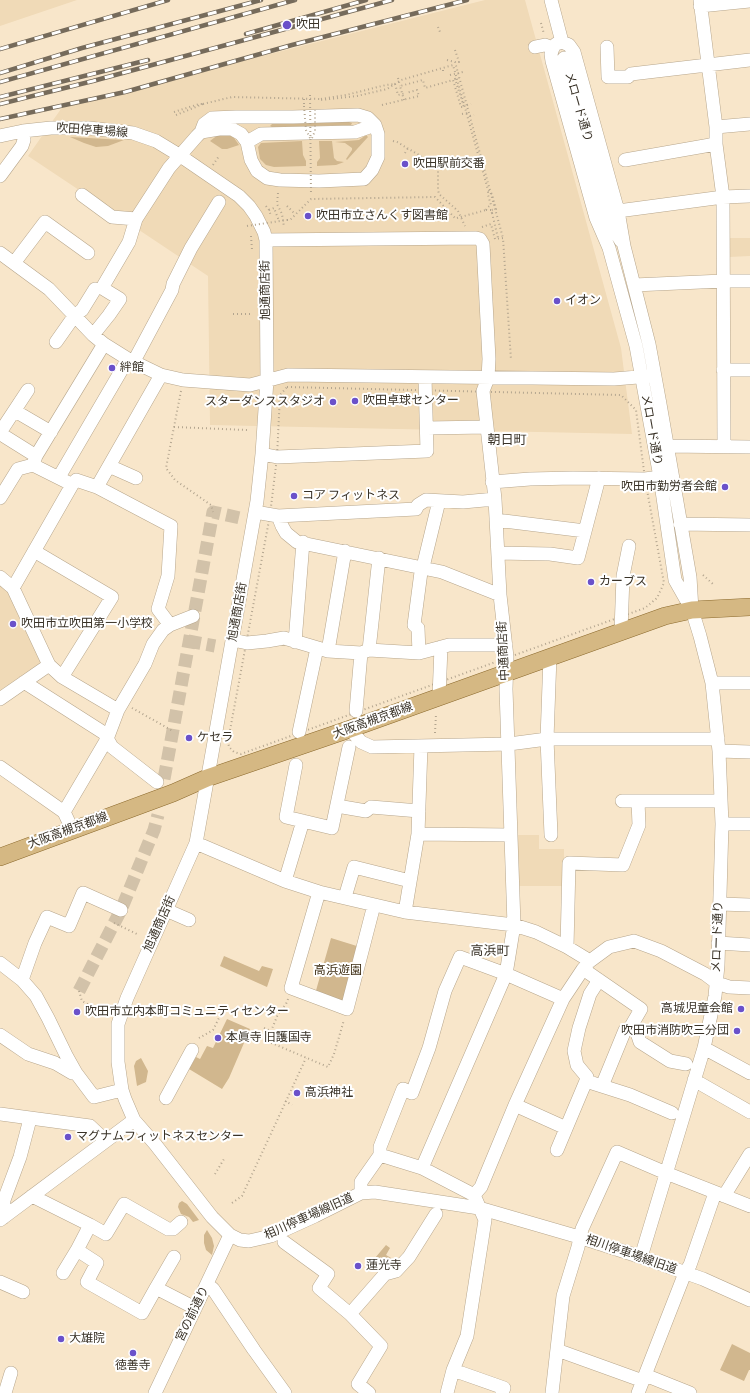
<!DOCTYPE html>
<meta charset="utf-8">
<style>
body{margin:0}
canvas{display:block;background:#f8e6ca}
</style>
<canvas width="750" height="1393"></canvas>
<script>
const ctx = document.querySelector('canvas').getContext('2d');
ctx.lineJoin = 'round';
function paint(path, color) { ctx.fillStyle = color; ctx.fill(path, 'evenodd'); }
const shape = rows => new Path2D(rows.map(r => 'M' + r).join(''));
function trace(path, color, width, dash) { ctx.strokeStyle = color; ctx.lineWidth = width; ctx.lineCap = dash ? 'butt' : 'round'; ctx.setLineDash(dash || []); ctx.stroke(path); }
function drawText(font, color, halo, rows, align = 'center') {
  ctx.font = font + ' "Sofia Sans Condensed","Noto Sans JP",sans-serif'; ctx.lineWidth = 4; ctx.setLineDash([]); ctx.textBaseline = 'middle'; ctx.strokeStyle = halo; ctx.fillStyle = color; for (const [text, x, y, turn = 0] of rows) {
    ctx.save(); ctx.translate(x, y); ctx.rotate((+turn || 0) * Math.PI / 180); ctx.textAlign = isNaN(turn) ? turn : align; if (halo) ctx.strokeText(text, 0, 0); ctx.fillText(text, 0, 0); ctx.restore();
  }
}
const built = shape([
 [0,0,77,0,0,26],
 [485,0,525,0,621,348,632,434,210,425,208,276,28,156,63,106],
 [728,238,750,238,750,256,729,257],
 [0,580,6,585,46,663,0,695],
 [515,835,539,835,539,849,564,849,564,886,516,886]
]);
const green = shape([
 [349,122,352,123,351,125,272,127,270,126,272,124],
 [219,134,232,135,239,145,227,149,222,149,210,141],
 [366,135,368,137,347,160,346,159,352,150,352,148,345,143,335,142,359,140],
 [70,137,124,140,108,146,96,147,84,143],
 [302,141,303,155,306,161,306,166,274,167,266,165,260,159,258,147,261,143],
 [319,141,332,141,334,158,337,161,344,162,336,165,317,166,317,162,320,158],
 [331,938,360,947,345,1003,315,994],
 [224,956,259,971,262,966,273,969,267,987,220,966],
 [227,1019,250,1029,229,1078,222,1089,189,1069,196,1057,200,1059,207,1046,213,1048],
 [141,1058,148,1071,146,1082,137,1086,134,1066,136,1061],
 [182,1201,187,1204,199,1220,193,1222,189,1217,181,1214,178,1207,179,1203],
 [207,1230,212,1238,214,1246,212,1255,206,1250,204,1243,204,1235],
 [386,1245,390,1248,386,1255,398,1262,389,1270,375,1258],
 [732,1344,750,1353,750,1370,749,1370,744,1381,720,1370]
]);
const minorTunnel = shape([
 [188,641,215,646],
 [164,779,213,512,240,518],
 [79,991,121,910,154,830,158,815]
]);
const path = shape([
 [541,23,544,34],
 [438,27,440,32],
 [455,50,459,62,460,61],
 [447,60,455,62,503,238],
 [443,71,443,70],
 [450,75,463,72],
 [398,78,400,86],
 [304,99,304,105],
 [321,99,346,95,386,85,395,84],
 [404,100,400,86,423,80,425,88,453,80,461,107,464,107,455,79,459,78],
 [382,105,419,96,417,90,406,93],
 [467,105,471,104],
 [174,112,199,104,203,104],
 [462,114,468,113],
 [176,115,203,104],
 [470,116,474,115],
 [393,141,397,142,434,164,438,170,438,190,439,194,458,211,465,226],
 [405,153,408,148],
 [424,163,424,158],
 [213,165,219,156],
 [278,193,277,204,282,214,284,227],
 [266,206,269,210,271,216],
 [287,206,295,214],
 [269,210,274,208,279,221],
 [486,210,488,207,491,205,488,195,488,190],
 [486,210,491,210],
 [492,213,498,238],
 [287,220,290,220,311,199,435,197,455,218,457,218],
 [482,227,491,224,495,239,503,238,511,360],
 [251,236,252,250],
 [233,314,251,314],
 [287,387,621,395,636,410,645,479,664,583,657,598,645,608,241,754,234,752,229,747,228,741,270,515,277,457,280,395,287,387],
 [181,391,166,468,175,480,211,505,213,512],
 [174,427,247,430],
 [703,575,714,585],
 [132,708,173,731],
 [435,733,436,714],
 [114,923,137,934],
 [79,991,82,1001,100,1011],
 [288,999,286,1004,278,1014,267,1041,328,1067,334,1054,344,1020],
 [264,1028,271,1031],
 [199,1038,213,1030,219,1018],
 [285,1101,292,1105],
 [215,1174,224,1159],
 [232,1203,242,1196,306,1058]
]);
const minor = shape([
 [551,0,562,42],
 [700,0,716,127,716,144,723,197,724,446],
 [700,6,750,1],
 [535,47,545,45,553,48],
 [607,47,608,77,628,77,631,74,750,60],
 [564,58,611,225,621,241],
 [716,127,750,124],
 [0,136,23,131,51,128,89,128,133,133,156,141,179,155,239,196,249,206,256,216,264,232,266,240,267,380,262,454,257,501,196,843,127,998,118,1024,118,1062,122,1090,125,1099,134,1120,155,1144,212,1217,230,1235,240,1240,249,1241,271,1236,315,1216,361,1193,375,1192,479,1208,579,1237,641,1257,703,1279,750,1300],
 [247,142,261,134,355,132,375,125],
 [625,160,716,144],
 [0,176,22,146,24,140,23,131],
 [82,195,112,217,136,219],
 [618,211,723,197,750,196],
 [266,240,476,238,480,239,483,244,489,359,488,378,483,391,495,499,500,595,507,657,506,689,514,925,506,974,422,1168],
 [0,253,49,289,93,335,104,344,128,359,161,375,183,380,250,385,288,375,614,379,650,376],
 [14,263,45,222,88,253],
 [634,285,723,281,750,281],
 [93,335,109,315,120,299,102,288,129,242,136,219,169,168,197,136,201,132,204,124,212,118,236,117,293,117,358,115,368,118,375,125,378,134,378,157,372,170,364,179,319,181,280,180,267,178,257,171,251,160,247,142,241,134,232,129,219,129,201,132],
 [56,342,75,315,82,310,95,289],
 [134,361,172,290,173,284,191,248,219,202],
 [723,370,750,370],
 [15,411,51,432],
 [427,428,487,427],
 [0,431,4,436,36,456],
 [1,431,28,390],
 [667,446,750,447],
 [262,454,277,457,427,451,425,378],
 [33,465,36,456,104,344],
 [109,466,136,478],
 [59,477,128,359],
 [492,482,530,479,573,478,645,479,660,477],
 [97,487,161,375],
 [0,498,18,469,33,465,67,482],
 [255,512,278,516,282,526,286,533,297,542,442,572,500,595],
 [278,516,416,509,418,505,426,500,463,502,495,499],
 [496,520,585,531],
 [680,524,750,525],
 [34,551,112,597,62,677],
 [498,553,550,554,578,558,599,478],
 [0,577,13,588,49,665,62,677,118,710,107,739,64,812,72,829],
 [13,588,72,485,76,480,97,487,171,526,168,576,158,609,170,625],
 [621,631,623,576,629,546],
 [233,640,247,643,267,641,284,638,328,651,361,653,369,650,419,653,449,645,506,645],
 [295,642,303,542],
 [369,650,379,558],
 [328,651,345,551],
 [419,653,418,628,414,625,421,572,423,567,439,501],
 [550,656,547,739,551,835],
 [24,682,104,733,112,747,157,782],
 [712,683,750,683],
 [439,697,441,647],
 [0,699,49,665],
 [118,710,145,664,153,644,163,630,170,625,193,616],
 [356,711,361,653],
 [350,729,361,742,372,747,509,744,547,739,718,739],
 [299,732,317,648],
 [719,751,750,752],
 [296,765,286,817,332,828,349,747],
 [0,767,64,812],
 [622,801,638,801],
 [337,806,366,811,371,807,419,811],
 [722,824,750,824],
 [418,834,510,835],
 [196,843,285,881,319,892,405,912,514,925,536,932,567,947,590,961],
 [285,881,303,821],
 [319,892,291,988,347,1009,374,905],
 [345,897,354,867,410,881],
 [720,904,750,905],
 [166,910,189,920],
 [405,912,418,834,421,746],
 [718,943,750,945],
 [567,947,569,863,623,865,639,825,638,801,721,801],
 [0,963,22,980,36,996,48,1018,67,1057,76,1073,94,1097,122,1090],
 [583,969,641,1009,630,1028],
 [22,980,35,943,47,917,69,926,83,893,121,910],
 [599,980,590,994,579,1028,574,1051,577,1065,587,1077,586,1081,630,1095,672,1113],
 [0,1035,28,1054,55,1063,72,1073,76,1073],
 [704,1048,750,1073],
 [694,1080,750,1112],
 [602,1086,625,1030,630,1028,636,1030,640,1042,670,1061,686,1064],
 [166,1098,192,1050],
 [515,1105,566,1128],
 [0,1114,90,1126,106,1141],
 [557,1150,586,1081],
 [380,1155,422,1168,474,1195,485,1220,467,1336,453,1370,447,1393],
 [361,1193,361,1182,380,1155,380,1147,403,1089,412,1093,429,1048,445,991,460,957,506,974,563,999],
 [474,1195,481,1187,515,1105,563,999,583,969,590,961,609,947,634,941,661,951,705,974,717,983,729,987,750,988],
 [32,1196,90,1225,77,1250,97,1263,87,1282,142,1313,156,1288,195,1308],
 [724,1196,750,1154],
 [3,1218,4,1200,20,1157,30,1119],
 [0,1220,134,1120],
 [90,1225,106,1234,124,1204,168,1229,173,1229,181,1222],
 [284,1242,328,1274,319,1288,350,1314,381,1346,358,1384,369,1393],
 [641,1257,704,1048,715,996,718,965,722,824,719,751,712,683,700,636,692,610,675,580,660,477,636,346,609,248,596,218,552,61,551,54,553,48,556,44,562,42,569,45,574,52,618,211,624,246,649,344,660,404,690,577,692,610],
 [63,1273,77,1250],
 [0,1282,23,1292],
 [207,1284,213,1289,254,1350,285,1393],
 [156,1288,174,1257],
 [350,1314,385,1274,396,1271,409,1257,436,1214],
 [557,1350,643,1381],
 [453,1370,504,1388,502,1393],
 [645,1375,690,1393],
 [5,1393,11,1373],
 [155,1393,230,1235],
 [552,1393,563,1296,578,1247,582,1229,617,1152,666,1173,750,1206],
 [638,1393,685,1273,690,1265,715,1193]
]);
const major = shape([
 [0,857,173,793,207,778,350,729,665,616,692,610,750,607]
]);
const rail = shape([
 [246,34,366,0],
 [0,49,168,0],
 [0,73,82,48,261,0],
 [0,82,295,0],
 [0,97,148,60],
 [0,104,93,81,392,0],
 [0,119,125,92,292,45,467,0]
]);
const pathBridge = shape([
 [395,84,398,95,406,93],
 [310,95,311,195],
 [203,104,232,97,321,99,321,100,357,96,387,89,401,80,453,65,488,190,492,194,496,209,491,210,492,213],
 [304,106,306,130,310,138],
 [312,138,315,131,315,110],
 [457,218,486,210],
 [247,226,287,220]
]);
const markers = [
 [287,25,5,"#6a51ca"],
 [405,164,4,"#6a51ca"],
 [308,216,4,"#6a51ca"],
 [557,301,4,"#6a51ca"],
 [112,368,4,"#6a51ca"],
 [355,401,4,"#6a51ca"],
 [333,402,4,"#6a51ca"],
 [725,487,4,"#6a51ca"],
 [294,496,4,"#6a51ca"],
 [591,582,4,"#6a51ca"],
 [13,624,4,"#6a51ca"],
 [189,738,4,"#6a51ca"],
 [741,1009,4,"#6a51ca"],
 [77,1012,4,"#6a51ca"],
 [737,1031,4,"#6a51ca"],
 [218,1038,4,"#6a51ca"],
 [297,1093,4,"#6a51ca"],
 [68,1137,4,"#6a51ca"],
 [358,1266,4,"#6a51ca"],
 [61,1339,4,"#6a51ca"],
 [133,1353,4,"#6a51ca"]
];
const poiNames = [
 ["吹田",296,25],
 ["吹田駅前交番",413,164],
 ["吹田市立さんくす図書館",316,216],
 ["イオン",565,301],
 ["絆館",120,368],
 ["吹田卓球センター",363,401],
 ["スターダンススタジオ",325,402,"right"],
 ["吹田市勤労者会館",717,487,"right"],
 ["コア フィットネス",302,496],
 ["カーブス",599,582],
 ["吹田市立吹田第一小学校",21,624],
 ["ケセラ",197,738],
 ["高城児童会館",733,1009,"right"],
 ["吹田市立内本町コミュニティセンター",85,1012],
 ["吹田市消防吹三分団",729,1031,"right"],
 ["本眞寺 旧護国寺",226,1038],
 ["高浜神社",305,1093],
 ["マグナムフィットネスセンター",76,1137],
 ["蓮光寺",366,1266],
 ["大雄院",69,1339],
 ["徳善寺",133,1366,"center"]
];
const streetNames = [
 ["メロード通り",578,107,74],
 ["吹田停車場線",92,131,4],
 ["旭通商店街",266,290,-91],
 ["メロード通り",651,430,80],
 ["旭通商店街",238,612,-80],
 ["中通商店街",504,651,-93],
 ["大阪高槻京都線",373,721,-20],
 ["大阪高槻京都線",68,831,-20],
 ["旭通商店街",160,924,-66],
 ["メロード通り",718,937,-88],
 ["相川停車場線旧道",309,1217,-24],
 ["相川停車場線旧道",631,1255,19],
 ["宮の前通り",193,1314,-64]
];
const parkNames = [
 ["高浜遊園",338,971]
];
const neighbourhoodNames = [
 ["朝日町",507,441],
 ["高浜町",490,952]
];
paint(built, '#f0dab7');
paint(green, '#d1b78e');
trace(minorTunnel, '#d2c2a9', 13, [13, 6]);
trace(minor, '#b7a68c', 14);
trace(major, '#8c6a2d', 18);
trace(path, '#b3a58f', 2, [1, 3]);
trace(minor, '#fff', 13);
trace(major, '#d5b883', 17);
trace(rail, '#766b5b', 4.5);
trace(rail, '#fff', 3, [9]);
trace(pathBridge, '#b3a58f', 2, [1, 3]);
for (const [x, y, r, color] of markers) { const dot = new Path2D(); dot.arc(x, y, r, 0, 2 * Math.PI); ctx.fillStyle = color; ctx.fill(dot); trace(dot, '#fff', 1.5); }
drawText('12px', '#393227', '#fff', poiNames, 'left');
drawText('12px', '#393227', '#fff', streetNames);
drawText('12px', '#3d2d13', '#fff', parkNames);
drawText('13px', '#393227', '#fff', neighbourhoodNames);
</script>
